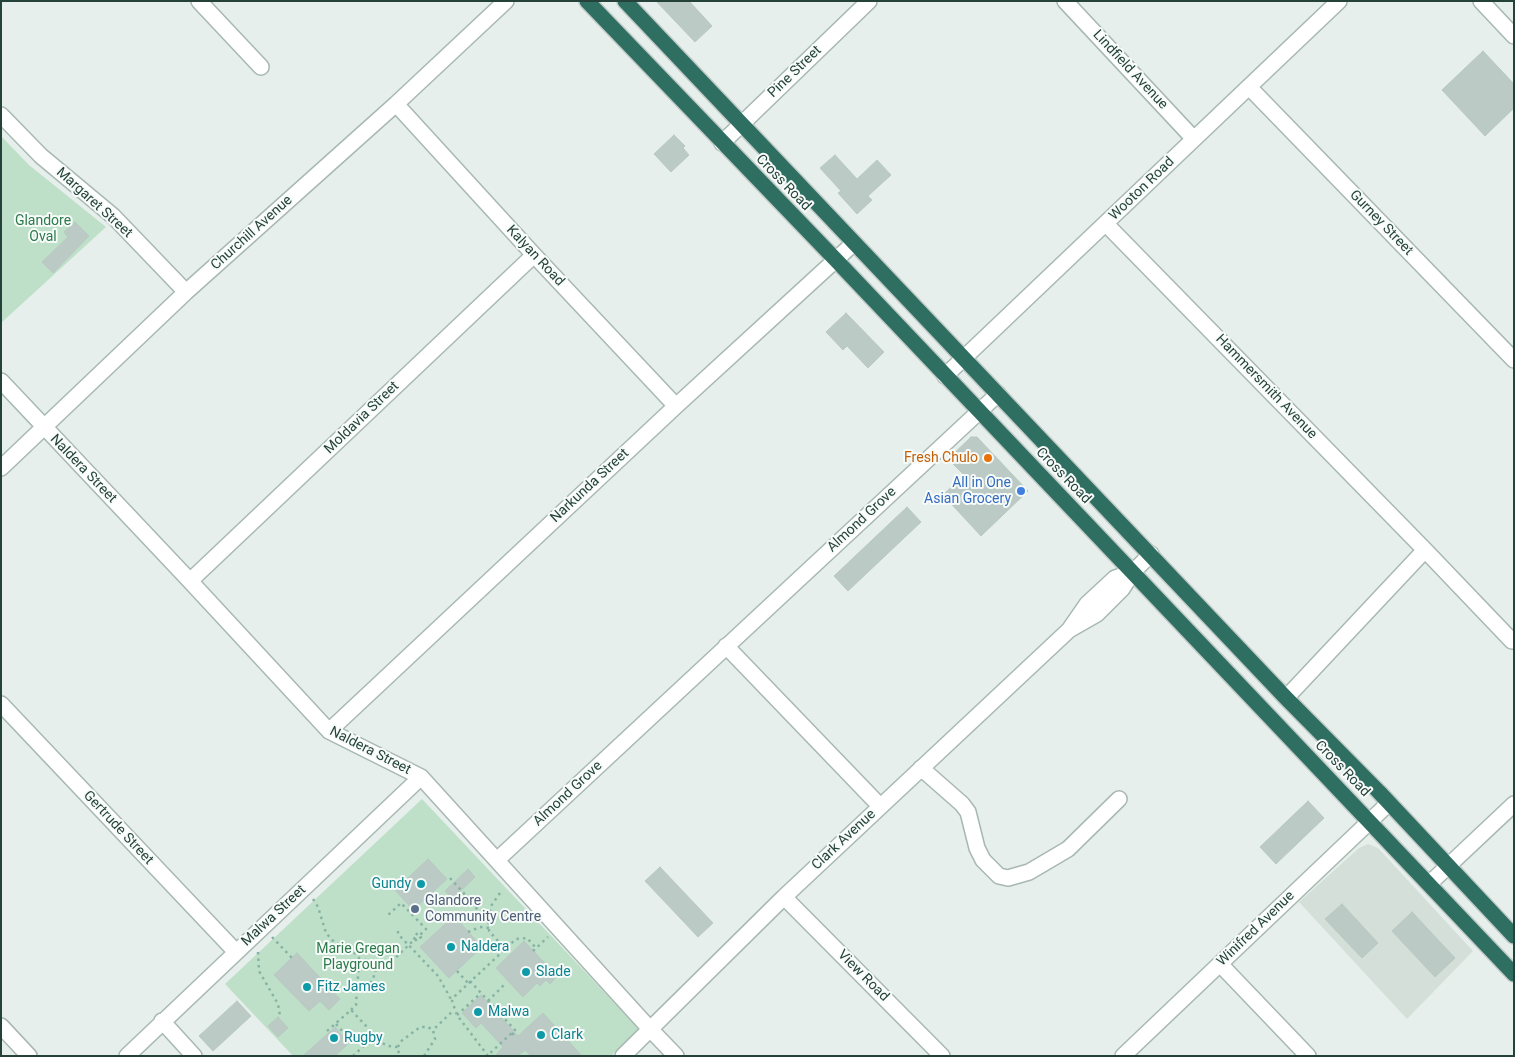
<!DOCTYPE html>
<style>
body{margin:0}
#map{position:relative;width:1515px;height:1057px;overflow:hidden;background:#e6efeb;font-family:Roboto,sans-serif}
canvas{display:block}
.frame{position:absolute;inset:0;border:2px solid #24423a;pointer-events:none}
</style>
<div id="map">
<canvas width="1515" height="1057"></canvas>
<div class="frame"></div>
</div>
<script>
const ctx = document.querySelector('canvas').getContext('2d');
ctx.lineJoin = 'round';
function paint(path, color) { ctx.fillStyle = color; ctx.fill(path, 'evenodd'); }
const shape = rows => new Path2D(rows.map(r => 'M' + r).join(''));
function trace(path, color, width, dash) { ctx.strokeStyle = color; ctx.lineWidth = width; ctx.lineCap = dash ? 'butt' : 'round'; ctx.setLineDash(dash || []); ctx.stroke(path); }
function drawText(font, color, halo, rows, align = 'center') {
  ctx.font = font + ' Roboto,sans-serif'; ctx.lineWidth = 4; ctx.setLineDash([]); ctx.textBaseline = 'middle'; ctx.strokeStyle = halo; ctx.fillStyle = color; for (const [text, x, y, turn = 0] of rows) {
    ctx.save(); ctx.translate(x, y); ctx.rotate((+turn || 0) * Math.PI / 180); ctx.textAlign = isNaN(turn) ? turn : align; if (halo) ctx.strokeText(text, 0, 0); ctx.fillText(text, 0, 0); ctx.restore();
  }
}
const built = shape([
 [1368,844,1378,848,1473,951,1407,1019,1299,902,1359,848]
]);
const green = shape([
 [1,136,29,165,106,227,1,323],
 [422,799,639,1029,611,1056,293,1056,225,984]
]);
const building = shape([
 [656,1,689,1,712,26,695,42,656,1],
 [1483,51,1514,84,1514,108,1485,136,1442,90,1483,51],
 [674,135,685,146,683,148,689,155,671,172,654,154,674,135],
 [835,155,857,179,877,160,891,175,868,196,872,200,857,214,838,193,841,191,820,168,835,155],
 [75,222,89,236,53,273,42,262,68,237,64,232,75,222],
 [846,313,884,352,868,368,847,346,843,350,826,332,846,313],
 [971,437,977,437,1028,491,981,536,943,495,964,475,948,459,971,437],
 [907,507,921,522,848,591,834,576,907,507],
 [1308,801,1324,818,1276,864,1260,847,1308,801],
 [428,859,447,879,413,910,395,890,428,859],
 [660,867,713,923,698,937,645,881,660,867],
 [468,869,475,877,452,899,445,891,468,869],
 [1342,904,1378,943,1362,958,1325,919,1342,904],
 [1412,912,1455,958,1435,977,1392,931,1412,912],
 [454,916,482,947,449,978,420,947,454,916],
 [524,941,557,976,550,984,546,980,540,986,537,983,523,997,496,968,524,941],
 [297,953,340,999,329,1010,320,1001,309,1011,274,975,297,953],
 [481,995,518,1036,543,1013,582,1056,531,1056,525,1050,518,1056,495,1056,503,1047,481,1023,476,1028,462,1013,481,995],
 [237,1001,251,1016,213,1051,199,1036,237,1001],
 [278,1017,288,1028,278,1037,268,1026,278,1017],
 [335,1027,349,1043,335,1056,303,1056,335,1027]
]);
const path = shape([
 [450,878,469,899,488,923],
 [500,893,491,906,489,915,489,931,507,951],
 [313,899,318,907,326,933,335,943,352,950,359,958,359,967,357,987],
 [398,931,398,934,438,976,452,1001],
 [468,932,480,927,489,928],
 [272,937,292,958],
 [415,939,417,941,421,937,420,935],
 [533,951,548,937],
 [258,952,259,971,278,1004,280,1016],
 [365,959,376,971],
 [457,971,468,983],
 [470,981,515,1030,488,1055],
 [488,1001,506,983],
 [351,1010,356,1005,357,987,365,986,370,983,373,980,375,971,388,965,415,939,413,937,418,933,420,935,426,929,401,903,386,917],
 [457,1015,481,993],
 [336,1024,343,1032],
 [327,1031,351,1010,382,1043,388,1046,398,1047,399,1056],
 [512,1033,516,1037],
 [398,1047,400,1042,420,1027,428,1027,433,1030],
 [353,1056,367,1043,380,1043],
 [424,1056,435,1039,433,1030,454,1010],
 [488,1056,457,1015,452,1001,455,996,516,939,527,938,536,948]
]);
const minor = shape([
 [199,1,261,67],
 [1065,1,1194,139],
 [1481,1,1514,36],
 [1249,87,1514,360],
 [396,104,534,255,676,406],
 [1,115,41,156,113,216,186,292],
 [722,143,869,1],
 [1106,224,1425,550,1512,641],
 [945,376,1339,1],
 [1,381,190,581,329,731,421,777,650,1029,676,1056],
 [1,468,186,292,396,104,506,1],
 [190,581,534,255],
 [1069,630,1097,614,1122,589,1133,572,1151,554],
 [726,646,880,806],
 [1286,698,1425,550],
 [1,704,236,952],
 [329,731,676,406,854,243],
 [921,768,962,804,968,812,977,848,983,860,999,876,1008,878,1029,872,1068,849,1119,799],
 [497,860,998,394],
 [1429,884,1514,804],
 [784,897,942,1056],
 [1220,964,1308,1056],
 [162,1021,194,1056],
 [1,1026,29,1056],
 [127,1056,421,777],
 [623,1056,784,897,1069,630,1087,604,1115,578,1133,572],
 [1123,1056,1389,803]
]);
const highway = shape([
 [587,1,836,260,1514,974],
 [625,1,1286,698,1379,792,1514,936]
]);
const markers = [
 [988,458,5,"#e8710a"],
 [1021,491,5,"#3f7fe0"],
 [421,884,5,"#0f9aa8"],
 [415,909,5,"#5c6f8a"],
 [451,947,5,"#0f9aa8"],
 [526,972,5,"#0f9aa8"],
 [307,987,5,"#0f9aa8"],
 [478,1012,5,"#0f9aa8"],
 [541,1035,5,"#0f9aa8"],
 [334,1038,5,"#0f9aa8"]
];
const streetNames = [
 ["Lindfield Avenue",1130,70,47],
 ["Pine Street",795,72,-44],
 ["Cross Road",783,183,46],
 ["Wooton Road",1142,189,-44],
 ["Margaret Street",94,203,42],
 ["Gurney Street",1381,223,46],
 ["Churchill Avenue",252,233,-42],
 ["Kalyan Road",535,256,47],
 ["Hammersmith Avenue",1266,387,46],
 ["Moldavia Street",362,418,-44],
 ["Naldera Street",83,469,46],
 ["Cross Road",1063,476,46],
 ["Narkunda Street",590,486,-43],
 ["Almond Grove",862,520,-43],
 ["Naldera Street",370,751,27],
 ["Cross Road",1342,769,46],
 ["Almond Grove",568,794,-43],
 ["Gertrude Street",118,828,47],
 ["Clark Avenue",844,840,-43],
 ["Malwa Street",274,916,-43],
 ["Winifred Avenue",1256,929,-44],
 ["View Road",863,976,45]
];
const parkNames = [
 ["Glandore",43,221],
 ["Oval",43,237],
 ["Marie Gregan",358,949],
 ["Playground",358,965]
];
const foodNames = [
 ["Fresh Chulo",978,458]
];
const shopNames = [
 ["All in One",1011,483],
 ["Asian Grocery",1011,499]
];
const cultureNames = [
 ["Gundy",411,884,"right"],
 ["Naldera",461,947],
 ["Slade",536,972],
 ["Fitz James",317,987],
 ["Malwa",488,1012],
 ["Clark",551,1035],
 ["Rugby",344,1038]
];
const serviceNames = [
 ["Glandore",425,901],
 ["Community Centre",425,917]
];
paint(built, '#d4dfda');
paint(green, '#bfe0c8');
paint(building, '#bbcac4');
trace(building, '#b8c9c2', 1);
trace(minor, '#a8b8b2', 18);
trace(highway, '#c2cac8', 18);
trace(path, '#86b3a5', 2.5, [2.5, 4]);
trace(minor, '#fff', 15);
trace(highway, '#2f6f62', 15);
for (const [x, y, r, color] of markers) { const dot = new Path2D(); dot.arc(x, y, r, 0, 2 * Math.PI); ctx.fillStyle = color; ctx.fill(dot); trace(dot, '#f7fbf9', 2); }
drawText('14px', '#24423a', '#f7fbf9', streetNames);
drawText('14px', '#2d7a4b', '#f7fbf9', parkNames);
drawText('14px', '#c56008', '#f7fbf9', foodNames, 'right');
drawText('14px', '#366cbe', '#f7fbf9', shopNames, 'right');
drawText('14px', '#0d838f', '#f7fbf9', cultureNames, 'left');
drawText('14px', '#4e5e75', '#f7fbf9', serviceNames, 'left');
</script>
